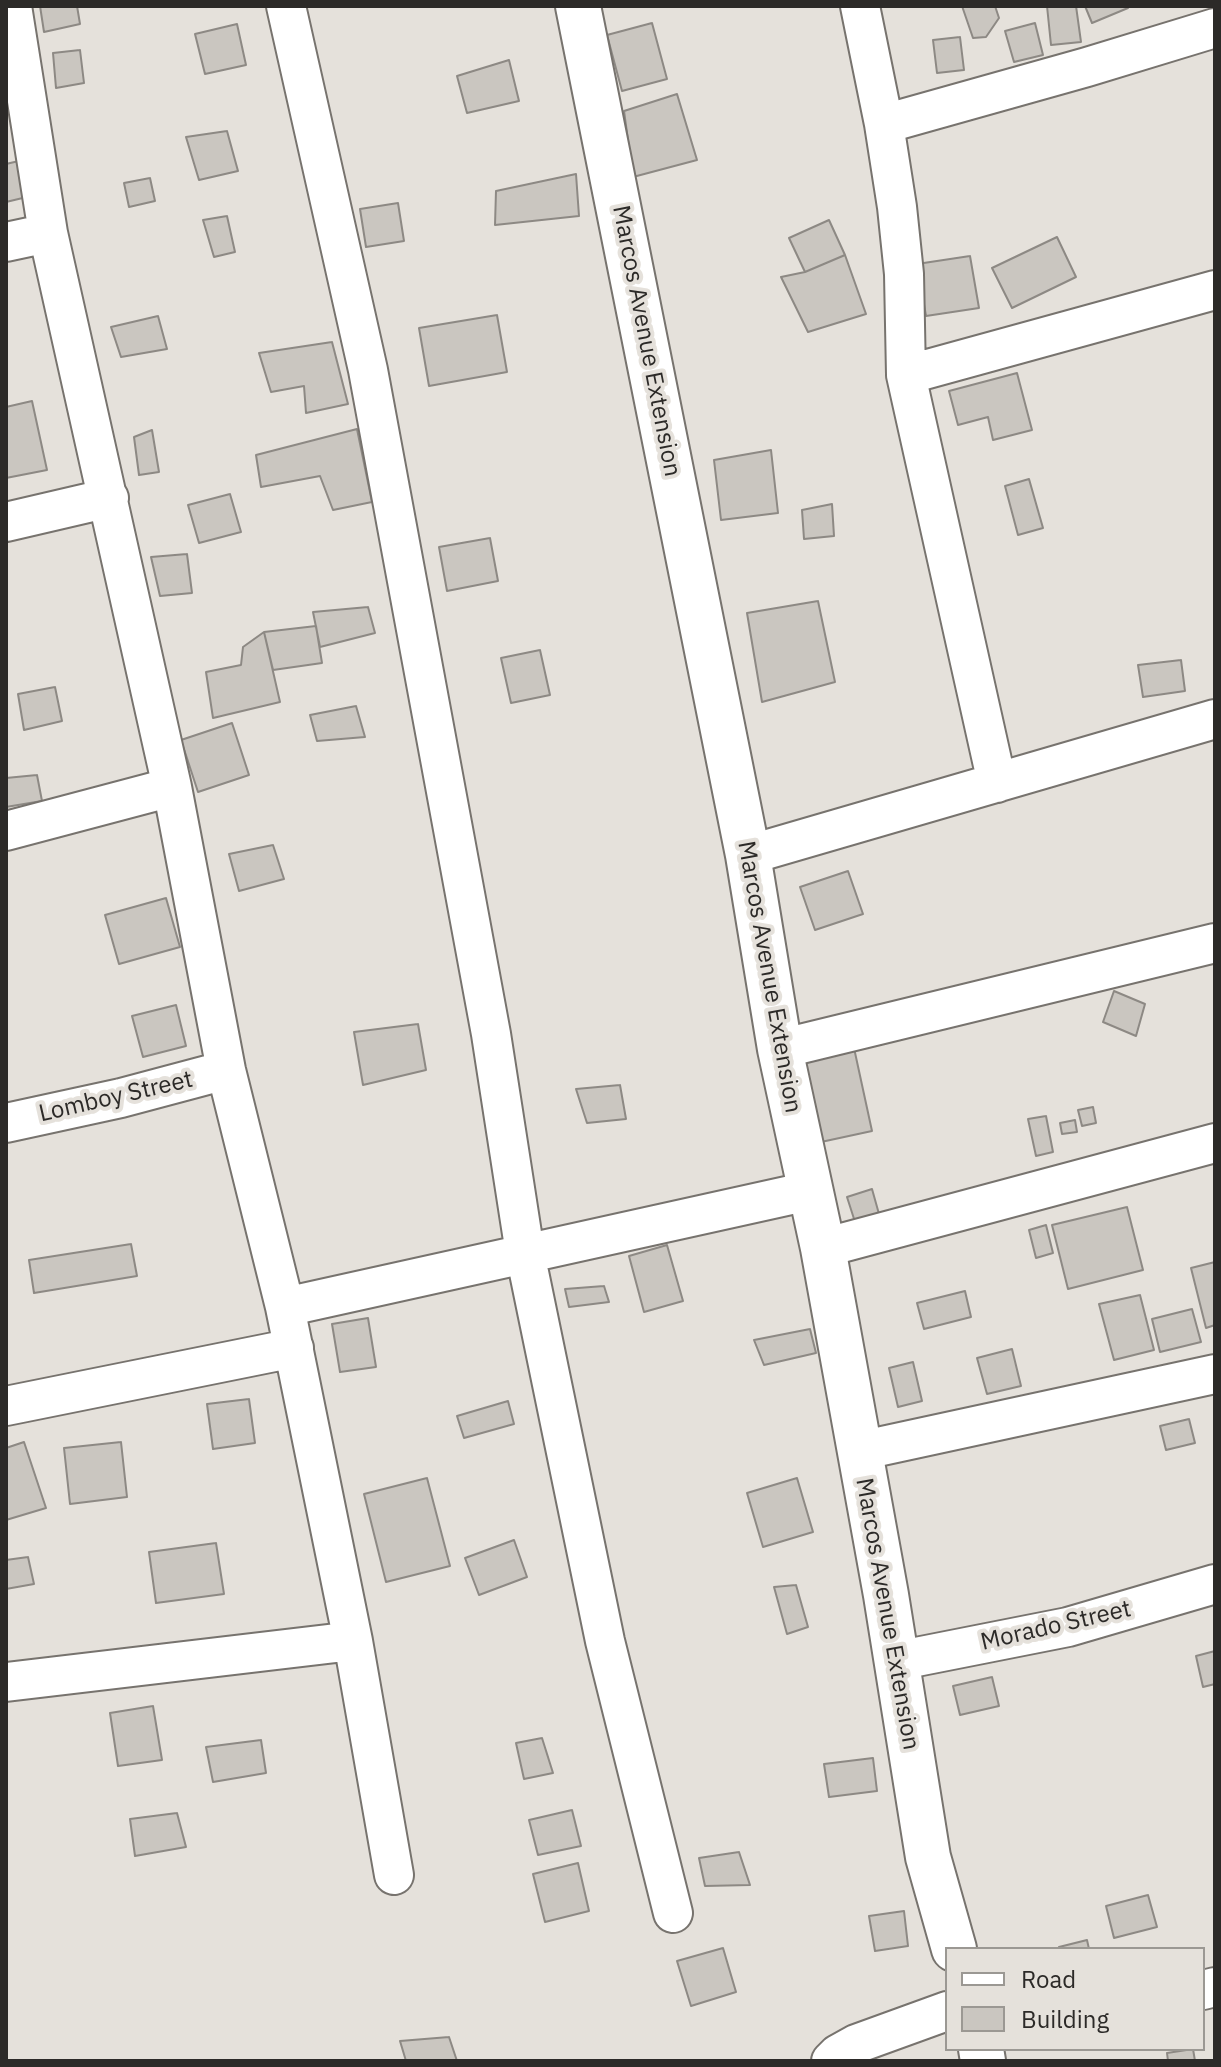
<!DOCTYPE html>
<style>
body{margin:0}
#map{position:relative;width:1221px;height:2067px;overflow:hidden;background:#e5e1db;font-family:"IBM Plex Sans",sans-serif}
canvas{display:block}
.frame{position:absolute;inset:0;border:8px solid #2c2a28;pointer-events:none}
.legend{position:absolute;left:945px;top:1947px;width:260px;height:104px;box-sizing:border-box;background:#e5e1db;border:2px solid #9b9893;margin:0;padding:10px 14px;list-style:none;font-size:24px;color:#2c2a28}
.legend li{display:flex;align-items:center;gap:16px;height:40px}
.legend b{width:40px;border:2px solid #9b9893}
</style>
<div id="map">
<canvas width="1221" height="2067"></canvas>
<div class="frame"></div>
<ul class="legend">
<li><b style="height:10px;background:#fff"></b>Road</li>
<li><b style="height:22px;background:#cac6c0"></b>Building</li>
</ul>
</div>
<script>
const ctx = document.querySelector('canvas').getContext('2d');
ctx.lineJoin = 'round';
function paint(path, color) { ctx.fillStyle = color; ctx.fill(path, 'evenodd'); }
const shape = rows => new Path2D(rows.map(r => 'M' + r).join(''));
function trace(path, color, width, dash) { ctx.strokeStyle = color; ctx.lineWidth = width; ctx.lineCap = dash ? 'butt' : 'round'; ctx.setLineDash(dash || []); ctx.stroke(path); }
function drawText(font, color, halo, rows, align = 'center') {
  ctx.font = font + ' "IBM Plex Sans",sans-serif'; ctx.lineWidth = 8; ctx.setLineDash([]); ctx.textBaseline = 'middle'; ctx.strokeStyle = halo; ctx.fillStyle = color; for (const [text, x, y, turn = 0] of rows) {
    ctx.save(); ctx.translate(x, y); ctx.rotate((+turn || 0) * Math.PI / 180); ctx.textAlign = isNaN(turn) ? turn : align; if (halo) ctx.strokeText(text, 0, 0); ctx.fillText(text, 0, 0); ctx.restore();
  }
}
const building = shape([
 [40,6,77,6,80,24,44,32,40,6],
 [962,6,995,6,999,18,986,37,973,38,962,6],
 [1047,6,1076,6,1081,42,1051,45,1047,6],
 [1085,6,1127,6,1128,8,1092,23,1085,6],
 [652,23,667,79,622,91,607,35,652,23],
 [1035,23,1043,55,1014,62,1005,31,1035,23],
 [237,24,246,65,205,74,195,34,237,24],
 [960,37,964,70,937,73,933,40,960,37],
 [80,50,84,83,56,88,53,53,80,50],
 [509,60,519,101,467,113,457,76,509,60],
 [677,94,697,160,633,177,624,111,677,94],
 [227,131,238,171,199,180,186,137,227,131],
 [23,160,31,196,6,202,6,164,23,160],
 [576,174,579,216,495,225,496,191,576,174],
 [150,178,155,201,129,207,124,183,150,178],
 [398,203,404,241,366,247,360,209,398,203],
 [227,216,235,252,214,257,203,220,227,216],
 [829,220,845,255,805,272,789,238,829,220],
 [1057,237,1076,277,1012,308,992,268,1057,237],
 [845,255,866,314,808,332,781,277,805,272,845,255],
 [970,256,979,308,926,316,917,264,970,256],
 [497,315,507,372,429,386,419,328,497,315],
 [158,316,167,349,121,357,111,327,158,316],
 [332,342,348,404,306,413,304,386,271,392,259,353,332,342],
 [1017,373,1032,430,993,440,988,417,958,425,949,391,1017,373],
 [32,401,47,470,6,478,6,407,32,401],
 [357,429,372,502,333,510,320,476,261,487,256,455,357,429],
 [152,430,159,472,139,475,134,437,152,430],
 [771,450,778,513,721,520,714,460,771,450],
 [1029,479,1043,528,1018,535,1005,486,1029,479],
 [230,494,241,532,199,543,188,505,230,494],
 [832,504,834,536,804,539,802,510,832,504],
 [490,538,498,581,447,591,439,547,490,538],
 [187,554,192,593,160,596,151,557,187,554],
 [818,601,835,682,762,702,747,613,818,601],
 [368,607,375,633,320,647,313,612,368,607],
 [316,626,322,663,273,670,264,632,316,626],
 [264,632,280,702,213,718,206,672,241,665,243,647,264,632],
 [540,650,550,695,511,703,501,658,540,650],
 [1181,660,1185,691,1143,697,1138,665,1181,660],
 [55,687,62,721,24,730,18,694,55,687],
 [356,706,365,737,317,741,310,715,356,706],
 [232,723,249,775,198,792,181,740,232,723],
 [37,775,42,801,6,807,6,778,37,775],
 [273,845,284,879,239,891,229,854,273,845],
 [848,871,863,914,815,930,800,887,848,871],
 [166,898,180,947,119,964,105,915,166,898],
 [1114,991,1145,1004,1136,1036,1103,1022,1114,991],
 [176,1005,186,1046,143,1057,132,1016,176,1005],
 [418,1024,426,1070,363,1085,354,1032,418,1024],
 [854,1048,872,1131,821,1142,802,1059,854,1048],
 [620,1085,626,1119,587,1123,576,1089,620,1085],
 [1093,1107,1096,1123,1082,1126,1078,1110,1093,1107],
 [1046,1116,1053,1152,1036,1156,1028,1119,1046,1116],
 [1075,1120,1077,1132,1062,1134,1060,1123,1075,1120],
 [872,1189,879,1214,855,1222,847,1197,872,1189],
 [1127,1207,1143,1270,1068,1289,1052,1225,1127,1207],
 [1046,1225,1053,1253,1036,1258,1029,1230,1046,1225],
 [131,1244,137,1276,34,1293,29,1260,131,1244],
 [667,1245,683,1301,644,1312,629,1256,667,1245],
 [1215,1262,1215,1325,1206,1328,1191,1268,1215,1262],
 [604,1286,609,1302,569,1307,565,1289,604,1286],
 [965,1291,971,1317,924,1329,917,1303,965,1291],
 [1140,1295,1154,1350,1114,1360,1099,1304,1140,1295],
 [1192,1309,1201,1342,1160,1352,1152,1319,1192,1309],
 [368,1318,376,1367,340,1372,332,1324,368,1318],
 [810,1329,816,1353,764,1365,754,1340,810,1329],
 [1012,1349,1021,1386,987,1394,977,1358,1012,1349],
 [913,1362,922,1401,898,1407,889,1368,913,1362],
 [249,1399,255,1443,213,1449,207,1404,249,1399],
 [508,1401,514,1424,464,1438,457,1416,508,1401],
 [1189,1419,1195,1443,1166,1450,1160,1426,1189,1419],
 [24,1442,46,1508,6,1520,6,1448,24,1442],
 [121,1442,127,1497,70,1504,64,1448,121,1442],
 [427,1478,450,1566,386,1582,364,1494,427,1478],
 [797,1478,813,1532,763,1547,747,1493,797,1478],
 [514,1540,527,1577,479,1595,465,1558,514,1540],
 [216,1543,224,1594,156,1603,149,1552,216,1543],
 [28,1557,34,1584,6,1589,6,1560,28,1557],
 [796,1585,808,1627,787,1634,774,1587,796,1585],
 [1215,1651,1215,1684,1203,1687,1196,1656,1215,1651],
 [992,1677,999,1706,960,1715,953,1686,992,1677],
 [153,1706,162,1760,118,1766,110,1713,153,1706],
 [542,1738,553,1773,524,1779,516,1743,542,1738],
 [261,1740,266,1773,213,1782,206,1747,261,1740],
 [873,1758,877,1791,829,1797,824,1764,873,1758],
 [572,1810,581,1846,538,1855,529,1820,572,1810],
 [177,1813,186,1847,135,1856,130,1819,177,1813],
 [739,1852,750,1885,705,1886,699,1858,739,1852],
 [578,1863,589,1911,545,1922,533,1874,578,1863],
 [1148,1895,1157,1927,1114,1938,1106,1906,1148,1895],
 [904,1911,908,1946,875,1951,869,1916,904,1911],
 [1087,1940,1089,1949,1059,1949,1059,1947,1087,1940],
 [723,1948,736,1992,691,2006,677,1961,723,1948],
 [449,2037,457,2061,406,2061,400,2041,449,2037],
 [1193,2049,1195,2061,1168,2061,1167,2053,1193,2049]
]);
const street = shape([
 [12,6,48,233,172,787,226,1070,285,1307],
 [286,6,368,370,491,1034,525,1253,605,1641,673,1913],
 [860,6,884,124,1087,67,1215,28],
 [884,124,897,207,904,274,906,375,997,783],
 [6,242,48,233],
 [906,375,1215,290],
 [6,522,109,498],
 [6,831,172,787],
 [748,855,1215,719],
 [780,1049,1215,943],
 [6,1123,121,1098,226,1070],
 [823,1248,1215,1143],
 [6,1406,294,1348],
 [859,1451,1215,1374],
 [353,1641,394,1875],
 [896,1661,1068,1627,1215,1584],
 [6,1682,353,1641,285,1307,809,1191],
 [1203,1990,1215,1987],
 [831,2061,838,2054,856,2044,947,2011]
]);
const secondary = shape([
 [578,6,748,855,780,1049,823,1248,886,1595,928,1857,954,1949],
 [981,2049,983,2061]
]);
const streetNames = [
 ["Marcos Avenue Extension",646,341,79],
 ["Marcos Avenue Extension",769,977,80],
 ["Lomboy Street",116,1097,-13],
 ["Marcos Avenue Extension",887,1614,80],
 ["Morado Street",1056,1626,-13]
];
paint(building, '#cac6c0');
trace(building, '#8d8984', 2);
trace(street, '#77736e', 42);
trace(secondary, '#77736e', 48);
trace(street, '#fff', 38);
trace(secondary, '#fff', 44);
drawText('24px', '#2c2a28', '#e5e1db', streetNames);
</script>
